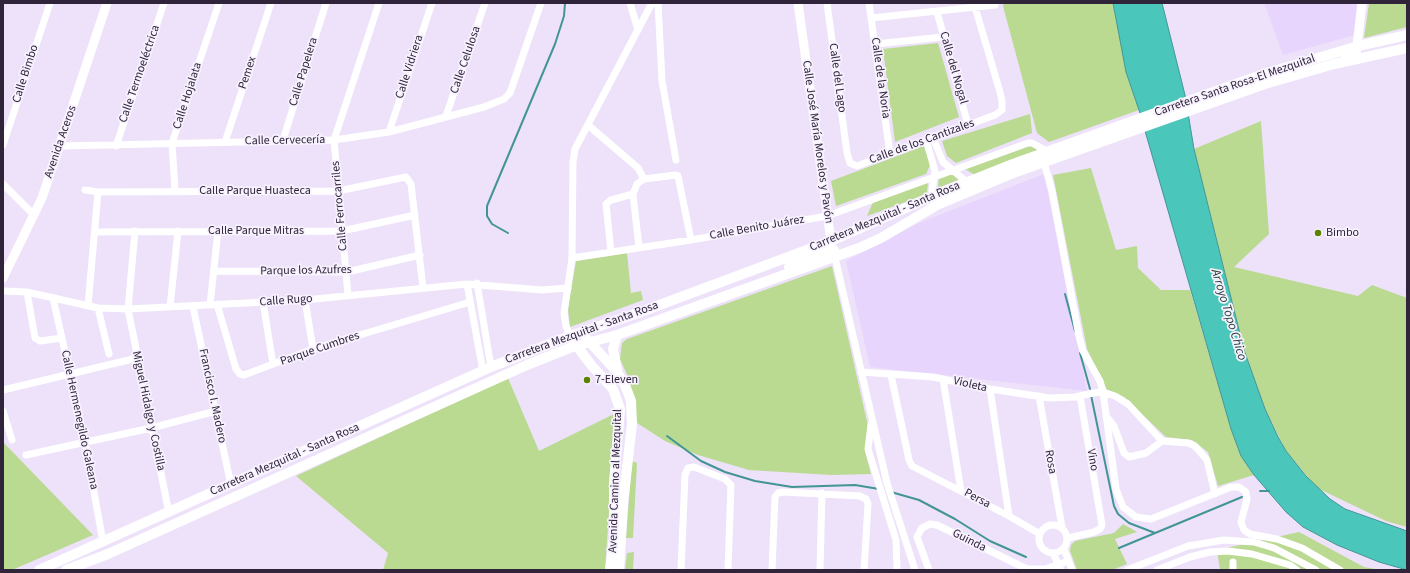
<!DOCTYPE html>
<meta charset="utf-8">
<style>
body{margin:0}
#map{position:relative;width:1410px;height:573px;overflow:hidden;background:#ede2fa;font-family:"Source Sans 3",sans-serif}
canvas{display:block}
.frame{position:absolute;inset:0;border:4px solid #30243b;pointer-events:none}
</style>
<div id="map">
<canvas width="1410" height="573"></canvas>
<div class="frame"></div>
</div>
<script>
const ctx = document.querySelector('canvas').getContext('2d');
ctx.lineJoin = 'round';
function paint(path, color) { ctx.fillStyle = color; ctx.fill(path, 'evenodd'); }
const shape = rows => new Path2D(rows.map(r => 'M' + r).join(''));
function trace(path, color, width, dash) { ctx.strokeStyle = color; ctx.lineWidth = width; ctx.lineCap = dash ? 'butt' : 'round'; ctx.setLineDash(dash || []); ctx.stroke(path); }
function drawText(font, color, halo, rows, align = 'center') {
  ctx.font = font + ' "Source Sans 3",sans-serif'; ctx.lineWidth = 3.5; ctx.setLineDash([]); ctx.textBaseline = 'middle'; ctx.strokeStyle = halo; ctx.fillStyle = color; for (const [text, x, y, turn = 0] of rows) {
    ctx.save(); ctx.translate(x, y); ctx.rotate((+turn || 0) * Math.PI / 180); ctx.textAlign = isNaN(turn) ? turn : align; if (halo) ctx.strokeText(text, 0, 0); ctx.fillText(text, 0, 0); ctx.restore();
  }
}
const built = shape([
 [1264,3,1359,3,1355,35,1283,55],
 [1044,174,1087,391,870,367,846,261,921,222]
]);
const green = shape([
 [1004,3,1113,3,1126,72,1139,110,1049,142,1037,133,1003,6],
 [1369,3,1407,3,1407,27,1364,38],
 [938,43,959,117,895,142,883,49],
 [1030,114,1032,133,956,163,947,156,942,141],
 [1261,121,1269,234,1234,267,1358,296,1372,285,1407,298,1407,527,1386,521,1317,488,1286,451,1265,409,1244,350,1194,149],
 [1030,144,1038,151,975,175,965,169],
 [924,146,931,163,926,174,836,206,831,181],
 [1091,168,1116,250,1137,246,1138,268,1161,290,1190,290,1231,429,1241,456,1254,475,1218,486,1208,452,1192,440,1166,437,1124,397,1107,390,1087,349,1053,175],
 [952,173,960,179,938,188,939,177],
 [928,182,927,194,867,216,874,200],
 [627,253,631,293,641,291,643,300,570,327,568,309,576,261],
 [832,266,868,426,865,451,871,474,831,475,749,470,698,455,665,441,637,423,628,377,620,359,622,343,627,339],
 [508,378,539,451,616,413,605,570,383,570,388,553,296,476],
 [3,442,93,535,12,570,3,570],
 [632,461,637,463,633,538,626,538],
 [1123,524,1137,532,1115,539,1127,564,1112,570,1077,570,1070,551,1071,545,1075,541,1114,533],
 [1299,532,1364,567,1381,570,1220,570,1217,550],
 [634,552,633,570,625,570,627,553]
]);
const water = shape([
 [1113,3,1162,3,1185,95,1194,149,1244,350,1265,409,1278,437,1286,451,1306,476,1330,499,1345,509,1407,531,1407,570,1379,562,1337,545,1303,527,1286,512,1254,475,1241,456,1231,429,1139,110,1126,72,1113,3]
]);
const stream = shape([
 [508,233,492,224,487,216,487,206,555,44,564,16,565,3],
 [1065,294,1075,331],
 [1080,353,1090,389],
 [1091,395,1114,506,1118,514,1129,523,1155,533],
 [667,436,701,461,725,472,755,481,792,487,855,485,879,489],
 [1260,491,1269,491],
 [891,492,919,500,955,519,990,541,1026,557],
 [1119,548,1242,497]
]);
const minor = shape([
 [630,3,638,30],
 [658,3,662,81,676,160],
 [827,3,847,153,850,163,857,166,995,115,1002,110,1002,101,1000,92,975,7],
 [869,3,890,154],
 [937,12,968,125],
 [871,18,995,5],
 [875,44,943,37],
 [446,116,485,3],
 [588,125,638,168,644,179],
 [389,132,432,3],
 [933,138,943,162,968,183],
 [283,140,326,3],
 [926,140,935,171,932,191,936,199],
 [225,142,271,3],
 [3,145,50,3],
 [60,146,334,140,389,132,484,107,504,99,510,93,541,3],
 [116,146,164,3],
 [1044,162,1052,191,1079,336,1083,351,1100,381,1103,392,1116,489,1123,507,1136,517,1151,519,1231,487,1239,487,1246,492,1247,499,1241,522,1244,530,1250,534,1277,539,1302,548,1340,570],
 [3,184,34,215],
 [85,190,98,192,338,191,406,177,411,184,423,288],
 [175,191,172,143,219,3],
 [135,231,128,309,169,513],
 [95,232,342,231,415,215],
 [639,247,633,194,637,184,644,179,676,175,678,176,691,240],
 [611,252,606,204,611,200,633,194],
 [834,253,887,483,915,570],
 [572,258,691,240,827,216,1028,143,1032,143,1049,152],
 [214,271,347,272,420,255],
 [477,283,491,367],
 [467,284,483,371],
 [3,291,27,292,98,308,128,309,305,300,467,284,542,290,568,288],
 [27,292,35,338,40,341,62,338],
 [348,295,334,140,379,3],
 [53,298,85,442,103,542],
 [305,300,313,349],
 [263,302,273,364],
 [217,304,236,369,240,374,244,375,313,349,470,302],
 [210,305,218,231],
 [88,306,98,192],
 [170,307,178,231],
 [193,307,231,485],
 [98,308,109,354],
 [570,336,566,326,564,313,572,258,573,162,575,149,652,3],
 [861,372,933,377,990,389,1050,398,1075,397,1093,393,1103,392,1115,396,1128,404,1162,441,1188,443,1195,446,1207,460,1215,494],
 [891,375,909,460,912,466,1009,516,1040,534],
 [943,379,961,491],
 [990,389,1009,516],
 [3,390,137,358],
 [1039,396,1062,527],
 [3,411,12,440],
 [1106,416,1114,426,1124,453,1129,457,1146,453,1162,441],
 [871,425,868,449,896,540,897,570],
 [26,455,151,428,216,411],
 '1039 539a14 14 0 1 1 28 0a14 14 0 1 1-28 0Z',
 [1068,538,1094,532,1100,529,1102,525,1080,396],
 [1064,549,1072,570],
 [1053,553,1061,570],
 [1233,562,1233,570],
 [681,570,685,475,688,468,694,467,725,479,731,485,728,570],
 [772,570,775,497,778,493,783,492,860,496,866,499,868,504,864,570],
 [820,570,822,493],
 [929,570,917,537,922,528,930,524,937,525,1027,569,1045,569,1068,561],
 [1127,570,1188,546,1224,540,1254,542,1274,548,1316,570],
 [1157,570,1190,557,1210,552,1228,551,1252,554,1290,565,1297,570]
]);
const tertiary = shape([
 [798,3,831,241],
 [1345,57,1356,54,1362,3],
 [3,278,42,198,107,3]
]);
const secondary = shape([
 [789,267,834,250],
 [586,338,617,372,625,385,631,401,632,424,623,503,619,570],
 [573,341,592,366,613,389,620,409,614,483,614,538,610,570],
 [617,370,613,349,617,335],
 [39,570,491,367,570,336,638,313,831,241,933,196,1013,164,1264,74,1358,46,1407,35],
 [66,570,108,554,527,365,572,347,617,335,859,248,881,238,937,205,1016,172,1265,84,1334,64,1407,48]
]);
const markers = [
 [1318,233,4,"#5c8100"],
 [587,380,4,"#5c8100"]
];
const streetNames = [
 ["Calle Celulosa",466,60,-71],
 ["Calle Vidriera",410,67,-72],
 ["Calle del Nogal",953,68,74],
 ["Calle Papelera",304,72,-73],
 ["Pemex",248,73,-72],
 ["Calle Bimbo",26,74,-72],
 ["Calle Termoeléctrica",140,74,-71],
 ["Calle del Lago",837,78,82],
 ["Calle de la Noria",880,78,82],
 ["Carretera Santa Rosa-El Mezquital",1235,86,-19],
 ["Calle Hojalata",188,96,-72],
 ["Calle Cervecería",285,141,-1],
 ["Avenida Aceros",61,142,-71],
 ["Calle José María Morelos y Pavón",817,142,82],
 ["Calle de los Cantizales",922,142,-20],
 ["Calle Parque Huasteca",255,191],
 ["Calle Ferrocarriles",340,206,-95],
 ["Carretera Mezquital - Santa Rosa",885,217,-23],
 ["Calle Benito Juárez",757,228,-10],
 ["Calle Parque Mitras",256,231],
 ["Parque los Azufres",306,271,-1],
 ["Calle Rugo",286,301,-4],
 ["Carretera Mezquital - Santa Rosa",582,333,-20],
 ["Parque Cumbres",320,349,-19],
 ["Violeta",970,385,13],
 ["Francisco I. Madero",212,396,78],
 ["Miguel Hidalgo y Costilla",148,411,78],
 ["Calle Hermenegildo Galeana",79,420,78],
 ["Carretera Mezquital - Santa Rosa",285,460,-24],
 ["Vino",1092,460,80],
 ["Rosa",1050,462,80],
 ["Avenida Camino al Mezquital",616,481,-88],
 ["Persa",977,499,28],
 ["Guinda",969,541,27]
];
const poiNames = [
 ["Bimbo",1326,233],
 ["7-Eleven",595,380]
];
const waterNames = [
 ["Arroyo Topo Chico",1228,315,73]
];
paint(built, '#e8d5fd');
paint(green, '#bad991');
paint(water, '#4bc6bb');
trace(water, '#439595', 1);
trace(stream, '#439595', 2);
trace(minor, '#fff', 7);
trace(tertiary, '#fff', 9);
trace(secondary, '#fff', 10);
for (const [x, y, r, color] of markers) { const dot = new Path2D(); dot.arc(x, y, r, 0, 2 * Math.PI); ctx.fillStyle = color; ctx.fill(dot); trace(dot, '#f7f2fe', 1.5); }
drawText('12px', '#30243b', '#f7f2fe', streetNames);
drawText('12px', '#30243b', '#f7f2fe', poiNames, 'left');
drawText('italic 13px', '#26413e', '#f7f2fe', waterNames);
</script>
